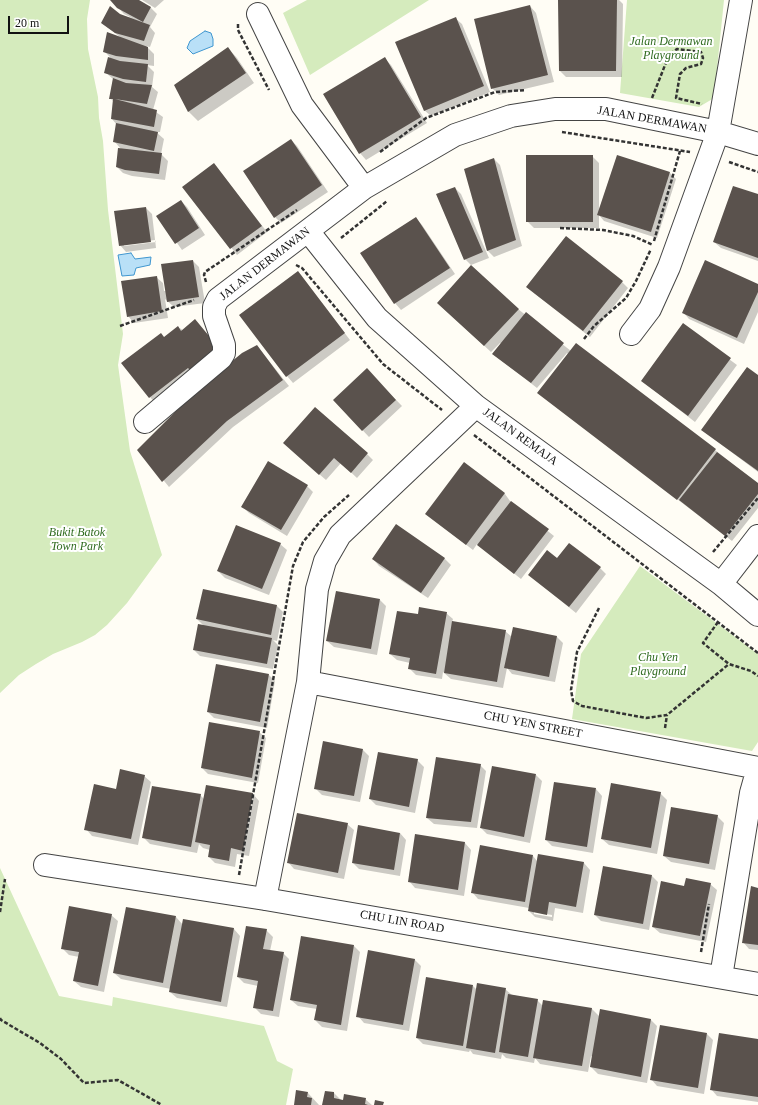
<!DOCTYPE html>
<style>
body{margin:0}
#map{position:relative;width:758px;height:1105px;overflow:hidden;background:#fffdf5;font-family:Georgia,serif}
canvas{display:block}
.scale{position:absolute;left:8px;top:16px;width:61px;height:18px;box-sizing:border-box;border:2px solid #111;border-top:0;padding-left:5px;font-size:12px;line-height:14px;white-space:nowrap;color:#111;-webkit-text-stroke:3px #fff;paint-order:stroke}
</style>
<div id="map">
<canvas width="758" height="1105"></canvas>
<div class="scale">20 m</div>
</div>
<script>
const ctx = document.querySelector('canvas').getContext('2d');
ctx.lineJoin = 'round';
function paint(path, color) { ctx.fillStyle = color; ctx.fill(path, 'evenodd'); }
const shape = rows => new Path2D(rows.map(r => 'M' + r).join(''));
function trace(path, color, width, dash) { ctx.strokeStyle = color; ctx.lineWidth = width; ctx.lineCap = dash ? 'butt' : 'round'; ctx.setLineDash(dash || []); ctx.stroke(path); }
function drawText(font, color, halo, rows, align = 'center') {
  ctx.font = font + ' Georgia,serif'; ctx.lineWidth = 4; ctx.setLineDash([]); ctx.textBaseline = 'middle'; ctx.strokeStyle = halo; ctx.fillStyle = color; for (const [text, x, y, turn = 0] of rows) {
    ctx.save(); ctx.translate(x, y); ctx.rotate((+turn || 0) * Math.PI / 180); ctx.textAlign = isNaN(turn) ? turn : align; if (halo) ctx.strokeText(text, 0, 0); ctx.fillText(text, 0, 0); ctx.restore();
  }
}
const green = shape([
 [0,0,90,0,87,19,88,49,98,97,99,118,103,141,108,210,123,334,118,365,130,451,162,555,127,603,107,625,95,635,82,642,53,654,36,664,19,675,0,693],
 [307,0,429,0,310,75,283,13],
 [627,0,724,0,714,98,699,107,620,93],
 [640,566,758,654,758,742,752,751,572,719,581,654],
 [0,868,59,996,112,1006,113,997,264,1026,277,1061,293,1069,286,1105,0,1105]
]);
const water = shape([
 [205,31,211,33,213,39,213,46,193,54,187,48,190,41,205,31],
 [131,253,135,259,151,257,150,265,136,268,134,275,122,276,118,255,131,253]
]);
const shadow = shape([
 [111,0,137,0,151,8,157,14,150,27,155,33,150,47,146,46,154,54,154,66,147,65,154,72,152,87,158,92,153,110,163,117,160,132,156,132,164,139,161,154,168,161,165,180,132,176,123,173,117,167,121,149,114,141,117,125,112,119,114,102,110,98,113,79,105,72,110,57,104,51,120,37,102,23,120,15,132,18,124,14],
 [142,0,164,0,155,8],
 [559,0,619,0,623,4,622,77,566,77,560,71],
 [530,6,536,13,554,82,499,95,492,88],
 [455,18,462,24,490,92,431,116,424,110],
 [228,48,237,58,254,83,198,121,188,111],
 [385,59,391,65,427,123,366,160,360,153],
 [291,140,297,146,328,192,281,223,275,217],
 [592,156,599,163,599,212,670,173,676,179,657,238,604,221,599,215,599,228,534,228,527,221],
 [494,159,500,165,522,246,494,257,488,251,465,170],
 [214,164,267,232,237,255,184,187],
 [455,188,461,194,489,258,471,265,465,259],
 [758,195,758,261,721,248,714,242],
 [181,201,187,207,205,235,182,250,158,216],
 [146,208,152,214,156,248,126,252,120,245],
 [155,240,156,242,124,246,124,244],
 [416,218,422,225,455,274,401,310,395,303],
 [193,261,199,267,205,303,174,307,165,299,168,318,134,323,128,316,156,277,163,283,164,291,166,291],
 [298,272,350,340,293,383,287,376],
 [622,282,628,288,590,337,534,293],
 [758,285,758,312,744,344,689,319,683,312],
 [444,309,518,309,571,351,715,450,758,484,758,508,732,541,538,393,568,354,567,353,537,388,493,354,501,344,500,343,491,352],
 [683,325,737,365,695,422,642,381],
 [178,327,229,360,156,404,150,397,165,338],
 [257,346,289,386,233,427,169,487,139,450],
 [367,370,402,406,369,437,334,400],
 [758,376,758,472,702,430],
 [290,449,367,454,373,460,357,478,341,463,326,480],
 [464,464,505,494,510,501,554,536,521,579,477,544,473,550,426,514],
 [307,486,313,492,287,536,249,513,242,506],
 [280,544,287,550,269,595,225,578,218,571],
 [444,558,451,565,428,598,379,566,373,559],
 [557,559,600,568,606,574,576,613,529,575],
 [380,600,386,606,377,655,334,647,327,641],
 [276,605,283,612,277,641,273,640,278,645,273,669,200,656,194,650,204,626,197,619],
 [446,613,453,619,452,622,505,631,512,637,557,637,563,643,555,682,512,674,507,668,503,688,451,679,443,672,442,679,416,675,409,668,410,663,397,660,390,654,419,615],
 [269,675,275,681,267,728,214,718,208,712],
 [259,732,266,738,258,783,208,774,202,768],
 [363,750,369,756,360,802,322,795,315,788],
 [417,760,424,767,415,813,376,805,370,799],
 [480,765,486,771,477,828,434,824,427,818],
 [536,775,542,781,530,843,487,834,481,828],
 [144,776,151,782,138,845,92,836,86,829,117,790],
 [596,789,602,796,593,853,552,846,546,840],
 [660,793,667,800,657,854,609,845,602,839],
 [253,794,259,801,249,856,237,854,235,867,215,863,209,857,210,850,203,848,199,844,197,853,150,844,144,838,200,795,204,799],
 [717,816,724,823,715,870,671,862,664,856],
 [347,824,354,830,344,879,294,869,288,862],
 [400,833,406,840,400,876,359,869,353,863],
 [416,835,465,843,471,850,464,896,415,888,409,881],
 [538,855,584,863,590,870,583,913,555,908,553,921,535,917,529,911,529,908,478,899,472,892,533,856,537,861],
 [534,912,552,915,552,917,534,914],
 [652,876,658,882,649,930,601,921,595,915],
 [710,884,717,890,706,942,660,933,653,927,685,887],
 [758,889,758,950,749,949,743,942],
 [111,915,118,921,104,992,81,987,74,981,79,957,69,955,62,948],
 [176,917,183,925,184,920,234,929,240,936,227,1007,177,998,170,992,171,989,121,979,114,973],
 [266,930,273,937,270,951,283,953,289,959,279,1017,261,1014,254,1007,258,986,244,983,238,977],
 [354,946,360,952,347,1031,322,1027,315,1020,317,1009,298,1006,291,1000],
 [414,959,421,966,409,1031,364,1023,358,1016],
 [473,986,477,990,505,989,512,995,537,1000,543,1006,544,1001,592,1009,600,1017,601,1010,651,1020,657,1026,647,1083,598,1074,591,1067,593,1057,591,1056,588,1072,540,1064,535,1058,534,1063,506,1058,502,1054,501,1059,473,1054,470,1050,469,1052,423,1044,417,1038],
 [707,1034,713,1040,704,1094,657,1086,651,1079],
 [758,1040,758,1102,717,1096,711,1089],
 [326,1092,334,1093,341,1100,365,1099,372,1105,323,1105],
 [308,1093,319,1105,295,1105]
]);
const building = shape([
 [110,0,139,0,151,7,143,22,117,8],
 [558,0,617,0,616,71,559,71],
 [530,5,548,75,491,89,474,19],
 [110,6,120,14,150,25,144,41,115,33,101,23],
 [456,17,484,86,424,111,395,42],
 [107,32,148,47,148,60,116,56,103,52],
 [228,47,246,73,188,112,174,85],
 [108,57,120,61,148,64,146,82,123,79,104,73],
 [385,57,421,117,359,154,323,94],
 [113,78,126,83,152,85,147,104,115,99,157,110,154,127,111,119,113,99,109,99],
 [116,123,158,132,154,151,113,142],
 [291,139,322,185,274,218,243,171],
 [118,148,162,153,159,174,125,170,116,167],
 [526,155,593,155,593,222,526,222],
 [617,155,670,172,651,232,597,215],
 [494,158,516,240,487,251,464,169],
 [214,163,262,226,230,249,182,187],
 [733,186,758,194,758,258,713,242],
 [455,187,483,252,464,260,436,194],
 [181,200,199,228,175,244,156,216],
 [146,207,151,242,119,246,114,211],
 [416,217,450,268,394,304,360,253],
 [566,236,623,281,583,331,526,287],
 [193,260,199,297,167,302,161,264],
 [705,260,758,284,758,292,737,338,682,313],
 [471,265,519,309,484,346,437,303],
 [298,271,345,333,286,377,239,315],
 [157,276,162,311,127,317,121,281],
 [526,312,564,343,531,383,492,354],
 [195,319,223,353,192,372,188,368,149,398,121,363,161,333,164,337,178,326,181,331],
 [683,323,731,358,688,416,641,381],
 [576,343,716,449,677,500,537,393],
 [257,345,283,380,227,421,162,482,137,450,175,412,214,376,242,353],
 [747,367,758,375,758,471,701,430],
 [367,368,396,400,362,431,333,400],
 [315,407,368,453,351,473,334,458,319,475,283,443],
 [717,452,758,483,758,494,725,536,679,500],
 [268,461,308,485,281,530,241,507],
 [464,462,505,493,466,545,425,514],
 [511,501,549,529,514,574,477,545],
 [396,524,445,558,421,593,372,559],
 [236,525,281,543,262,589,217,571],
 [569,543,601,567,569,607,528,575,547,550,557,558],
 [203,589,277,605,271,635,196,619],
 [336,591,380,599,371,649,326,641],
 [419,607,447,612,436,674,408,669,410,658,389,654,397,611,418,614],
 [452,621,506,630,497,682,444,673],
 [198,624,272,638,267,664,193,650],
 [513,627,557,636,549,677,504,668],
 [216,664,269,674,260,722,207,712],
 [209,722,260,731,252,778,201,768],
 [323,741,363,749,354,796,314,789],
 [378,752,418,759,409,807,369,799],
 [436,757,481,764,471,822,426,818],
 [492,766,536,774,524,837,480,828],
 [120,769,145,775,131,839,84,830,94,784,116,789],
 [554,782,596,788,587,847,545,840],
 [611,783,661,792,651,848,601,839],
 [206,785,253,793,243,851,231,848,229,861,208,857,210,845,195,842],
 [152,786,201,794,191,847,142,838],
 [671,807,718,815,709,864,663,856],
 [297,813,348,823,338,873,287,863],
 [358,825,400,833,394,870,352,863],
 [415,834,465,842,458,890,408,882],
 [480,845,533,855,525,902,471,893],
 [538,854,584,862,576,907,549,902,547,915,528,911],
 [603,866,652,875,643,924,594,915],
 [686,878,711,883,700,936,652,927,661,881,684,886],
 [751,886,758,888,758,945,742,943],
 [69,906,112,914,98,986,73,981,79,952,61,949],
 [126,907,176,916,163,983,113,973],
 [183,919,234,928,221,1002,169,992],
 [246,926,267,929,263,949,284,952,273,1011,253,1008,258,981,237,977],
 [301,936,354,945,341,1025,314,1020,317,1005,290,1000],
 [368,950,415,959,403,1025,356,1017],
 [426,977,473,985,463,1046,416,1038],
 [477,983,506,988,495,1053,466,1048],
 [508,994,538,999,528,1057,499,1052],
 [543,1000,592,1008,582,1066,533,1058],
 [600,1009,651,1019,641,1077,590,1067],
 [660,1025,707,1033,698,1088,650,1080],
 [719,1033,758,1039,758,1097,710,1090],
 [296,1090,308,1092,307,1097,312,1098,311,1105,294,1105],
 [325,1091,334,1092,334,1098,343,1100,344,1094,366,1098,365,1104,368,1105,322,1105],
 [375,1100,384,1102,383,1105,374,1105]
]);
const path = shape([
 [238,24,238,30,269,90],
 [652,98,669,55,677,49,701,52,703,58,701,64,686,68,680,74,676,98,702,104],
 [562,132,690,152],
 [380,152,426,118,495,92,526,90],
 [729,162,758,172],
 [560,228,603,230,633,236,653,245],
 [341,238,387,201],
 [654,241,680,151],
 [296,265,302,268,383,364,442,410],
 [206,282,204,275,205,272,297,210],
 [120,326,194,300],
 [584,339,594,326,626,298,636,281,651,249],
 [474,435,758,653],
 [713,552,758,498],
 [599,608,577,652,571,690,573,701,582,706,646,718,667,715,729,664],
 [718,622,703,643,729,664,751,671,758,676],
 [665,728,667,715],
 [239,875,293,566,303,542,324,517,349,495],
 [0,912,5,879],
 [701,952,709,904],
 [0,1018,1,1020,40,1043,61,1059,84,1083,118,1080,162,1105]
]);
const minor = shape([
 [258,14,302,105,364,188],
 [308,231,377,318,476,406,721,584,758,615],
 [631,334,650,309,669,267,718,132,741,0],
 [145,422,221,358,224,353,224,345,214,316,214,307,218,299,364,188,455,135,511,116,555,109,606,109,718,132,758,144],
 [721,584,758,536],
 [308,682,758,768],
 [45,865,265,899,758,984],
 [265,899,308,682,317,589,325,561,340,535,476,406],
 [721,977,751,793,758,768]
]);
const parkNames = [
 ["Jalan Dermawan",671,42],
 ["Playground",671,56],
 ["Bukit Batok",77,533],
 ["Town Park",77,547],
 ["Chu Yen",658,658],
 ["Playground",658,672]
];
const streetNames = [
 ["JALAN DERMAWAN",652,120,10],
 ["JALAN DERMAWAN",265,264,-38],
 ["JALAN REMAJA",520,437,36],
 ["CHU YEN STREET",533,725,11],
 ["CHU LIN ROAD",402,922,10]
];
paint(green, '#d5ebbd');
paint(water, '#b9e0f7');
trace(water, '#3f96cf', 1);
paint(shadow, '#0003');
paint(building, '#5a524d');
trace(minor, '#444', 24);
trace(path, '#333', 2.5, [4, 2]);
trace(minor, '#fff', 22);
drawText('italic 12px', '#2f6b1f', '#fff', parkNames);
drawText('12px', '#111', '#fff', streetNames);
</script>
